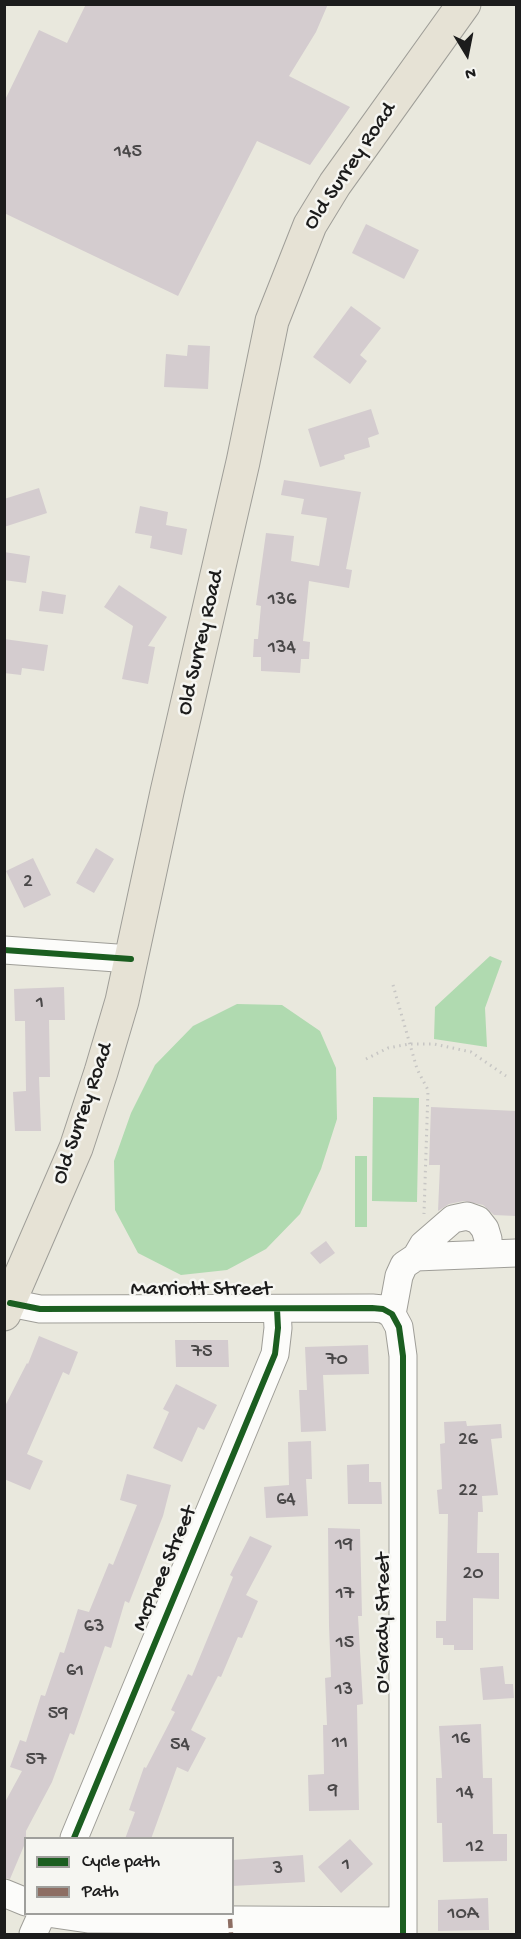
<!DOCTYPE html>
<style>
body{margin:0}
#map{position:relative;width:521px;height:1939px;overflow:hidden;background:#e9e8dd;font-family:"Gochi Hand",sans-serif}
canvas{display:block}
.frame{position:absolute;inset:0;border:6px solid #1c1c1c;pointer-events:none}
.legend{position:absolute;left:24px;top:1837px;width:210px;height:78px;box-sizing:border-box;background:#f6f6f2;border:2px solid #9f9f9c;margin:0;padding:8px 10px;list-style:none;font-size:18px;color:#1c1c1c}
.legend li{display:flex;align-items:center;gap:12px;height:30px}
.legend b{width:30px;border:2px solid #9f9f9c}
.north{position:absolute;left:437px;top:24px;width:60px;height:60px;-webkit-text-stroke:4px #f6f6f2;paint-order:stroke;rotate:170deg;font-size:16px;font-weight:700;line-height:24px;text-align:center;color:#1c1c1c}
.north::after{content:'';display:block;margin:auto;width:21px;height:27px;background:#1c1c1c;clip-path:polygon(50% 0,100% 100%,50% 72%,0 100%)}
</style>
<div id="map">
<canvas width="521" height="1939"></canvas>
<div class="frame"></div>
<ul class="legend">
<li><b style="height:8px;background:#1b5e20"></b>Cycle path</li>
<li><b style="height:8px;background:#8d6e63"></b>Path</li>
</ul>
<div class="north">N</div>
</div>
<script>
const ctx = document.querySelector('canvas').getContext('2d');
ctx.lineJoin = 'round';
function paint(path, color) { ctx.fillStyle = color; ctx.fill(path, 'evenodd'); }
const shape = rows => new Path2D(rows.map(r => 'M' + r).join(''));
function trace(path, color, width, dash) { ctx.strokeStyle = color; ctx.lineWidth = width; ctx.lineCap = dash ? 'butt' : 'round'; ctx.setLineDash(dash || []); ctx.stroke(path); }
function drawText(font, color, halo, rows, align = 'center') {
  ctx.font = font + ' "Gochi Hand",sans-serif'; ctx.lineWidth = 5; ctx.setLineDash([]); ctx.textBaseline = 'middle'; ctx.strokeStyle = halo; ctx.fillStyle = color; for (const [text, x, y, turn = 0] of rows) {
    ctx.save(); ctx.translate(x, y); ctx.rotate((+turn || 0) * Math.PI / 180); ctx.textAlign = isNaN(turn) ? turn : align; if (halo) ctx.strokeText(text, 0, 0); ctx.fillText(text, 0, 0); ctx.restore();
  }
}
const green = shape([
 [490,956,502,961,485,1008,487,1047,434,1039,435,1007],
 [237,1004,282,1005,320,1031,336,1068,337,1119,321,1169,300,1214,266,1249,227,1270,181,1275,138,1253,115,1210,114,1161,131,1113,155,1065,193,1026],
 [373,1097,419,1098,417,1202,372,1201],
 [355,1156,367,1156,367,1227,355,1227]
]);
const building = shape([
 [86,4,328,4,316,32,289,76,350,107,310,165,257,141,178,296,4,213,4,102,39,30,67,43],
 [366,224,419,250,404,279,352,253],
 [351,306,381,328,360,355,367,361,350,384,313,357],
 [188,345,210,346,208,389,164,387,166,354,187,356],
 [371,409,379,434,368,438,370,447,344,455,345,459,320,467,308,429],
 [284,480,361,492,346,569,352,570,349,588,309,581,303,641,310,642,309,659,301,659,300,673,261,671,261,657,253,657,254,639,258,639,261,606,256,605,266,533,294,536,291,561,319,566,327,518,301,514,304,499,281,495],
 [39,488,47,513,4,527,4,499],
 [140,506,168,512,166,525,187,529,182,555,150,548,152,536,135,533],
 [4,552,30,556,26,583,4,580],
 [119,585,167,617,148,646,155,647,148,684,122,679,133,626,104,607],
 [42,591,66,595,63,614,39,611],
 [4,639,48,645,44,671,22,668,21,675,4,673],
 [96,848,114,859,94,893,76,883],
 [33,858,51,895,24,908,6,871],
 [64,987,65,1020,49,1020,50,1077,39,1077,41,1131,15,1131,13,1092,26,1091,25,1021,15,1021,14,989],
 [431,1107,516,1111,516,1216,494,1215,483,1205,464,1201,449,1204,438,1211,440,1165,429,1165],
 [326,1241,335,1253,320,1264,310,1253],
 [39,1336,78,1352,69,1375,63,1372,27,1454,43,1461,30,1490,4,1479,4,1408,27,1363,28,1364],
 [175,1340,228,1340,229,1367,176,1367],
 [368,1345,369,1374,323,1375,326,1431,301,1432,299,1390,307,1390,305,1347],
 [176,1384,217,1405,204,1430,198,1427,182,1462,153,1448,169,1412,163,1409],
 [466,1421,467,1426,501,1424,502,1438,491,1439,498,1495,482,1496,483,1512,478,1512,477,1553,499,1553,499,1599,473,1598,473,1650,454,1650,454,1645,443,1645,443,1638,436,1638,436,1621,446,1621,448,1514,439,1514,437,1490,442,1489,440,1444,445,1443,444,1422],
 [311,1441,312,1479,306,1479,308,1516,266,1518,264,1487,289,1485,288,1442],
 [369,1464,369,1482,381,1482,382,1504,348,1504,347,1465],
 [127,1474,171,1485,163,1516,129,1603,125,1601,111,1648,105,1646,74,1735,70,1733,52,1782,26,1831,26,1841,10,1879,4,1878,4,1804,22,1771,10,1767,20,1740,26,1742,41,1695,45,1696,60,1652,64,1653,78,1609,89,1612,109,1563,113,1565,137,1505,120,1500],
 [328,1528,360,1529,362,1616,358,1616,363,1704,357,1705,359,1810,309,1811,308,1775,324,1774,323,1725,327,1725,325,1678,331,1677,329,1625],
 [250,1536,272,1546,246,1595,258,1601,242,1638,238,1637,221,1677,218,1676,191,1730,206,1738,188,1772,177,1767,151,1839,125,1839,135,1812,129,1810,144,1767,146,1768,175,1712,171,1710,188,1674,192,1676,233,1577,230,1575],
 [503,1666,505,1684,513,1684,514,1698,483,1700,480,1668],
 [481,1724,483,1778,492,1778,493,1834,507,1834,507,1861,443,1862,442,1823,437,1823,436,1778,442,1778,439,1726],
 [350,1839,373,1864,341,1893,318,1867],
 [303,1855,305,1882,232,1886,232,1860],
 [488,1898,489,1930,438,1931,438,1900]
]);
const path = shape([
 [393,985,417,1069,428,1090,424,1214],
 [366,1059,388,1048,409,1044,434,1044,471,1052,506,1076]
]);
const minor = shape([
 [4,950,131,959],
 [416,1257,423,1245,453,1219,467,1216,478,1220,485,1229,488,1239,487,1253],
 [10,1303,40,1309,372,1308,383,1309,392,1314],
 [392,1314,399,1327,403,1356,403,1934],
 [392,1314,399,1276,404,1265,416,1257,516,1253],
 [74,1838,275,1354,278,1328,277,1309],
 [4,1893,26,1902],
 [54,1914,88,1919,403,1921],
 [33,1934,42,1914]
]);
const major = shape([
 [4,1314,76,1148,101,1072,122,1001,167,792,243,462,272,321,310,225,335,184,464,4]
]);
const quiet = shape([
 [230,1919,231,1934]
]);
const cycleway = shape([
 [4,950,131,959],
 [10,1303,40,1309,372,1308,383,1309,392,1314,399,1327,403,1356,403,1934],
 [74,1838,275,1354,278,1328,277,1309]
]);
const numberNames = [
 ["145",128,153],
 ["136",282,601],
 ["134",282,649],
 ["2",28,883],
 ["1",40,1004],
 ["75",202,1353],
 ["70",337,1361],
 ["26",468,1441],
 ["22",468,1492],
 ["64",286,1501],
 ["19",344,1546],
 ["20",473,1575],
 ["17",345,1595],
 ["63",94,1628],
 ["15",345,1644],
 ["61",75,1672],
 ["13",344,1691],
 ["59",58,1715],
 ["16",461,1740],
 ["11",340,1744],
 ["54",180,1746],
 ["57",36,1761],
 ["9",333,1792],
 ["14",465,1794],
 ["12",475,1848],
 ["1",346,1866],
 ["3",278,1870],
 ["10A",463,1915]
];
const streetNames = [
 ["Old Surrey Road",351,167,-56],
 ["Old Surrey Road",202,643,-77],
 ["Old Surrey Road",84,1114,-71],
 ["Marriott Street",201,1291],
 ["McPhee Street",166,1569,-67],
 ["O'Grady Street",385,1623,-90]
];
paint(green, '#b0dab0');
paint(building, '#d4cccf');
trace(minor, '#9f9e98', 29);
trace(major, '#9f9e98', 35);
trace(path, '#c7c6c4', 3, [1.5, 4.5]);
trace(minor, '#fcfcfa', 27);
trace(major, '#e6e2d5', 33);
trace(quiet, '#8d6e63', 4.5, [9, 4.5]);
trace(cycleway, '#1b5e20', 6);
drawText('20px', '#4a4849', null, numberNames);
drawText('22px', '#1c1c1c', '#f6f6f2', streetNames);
</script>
